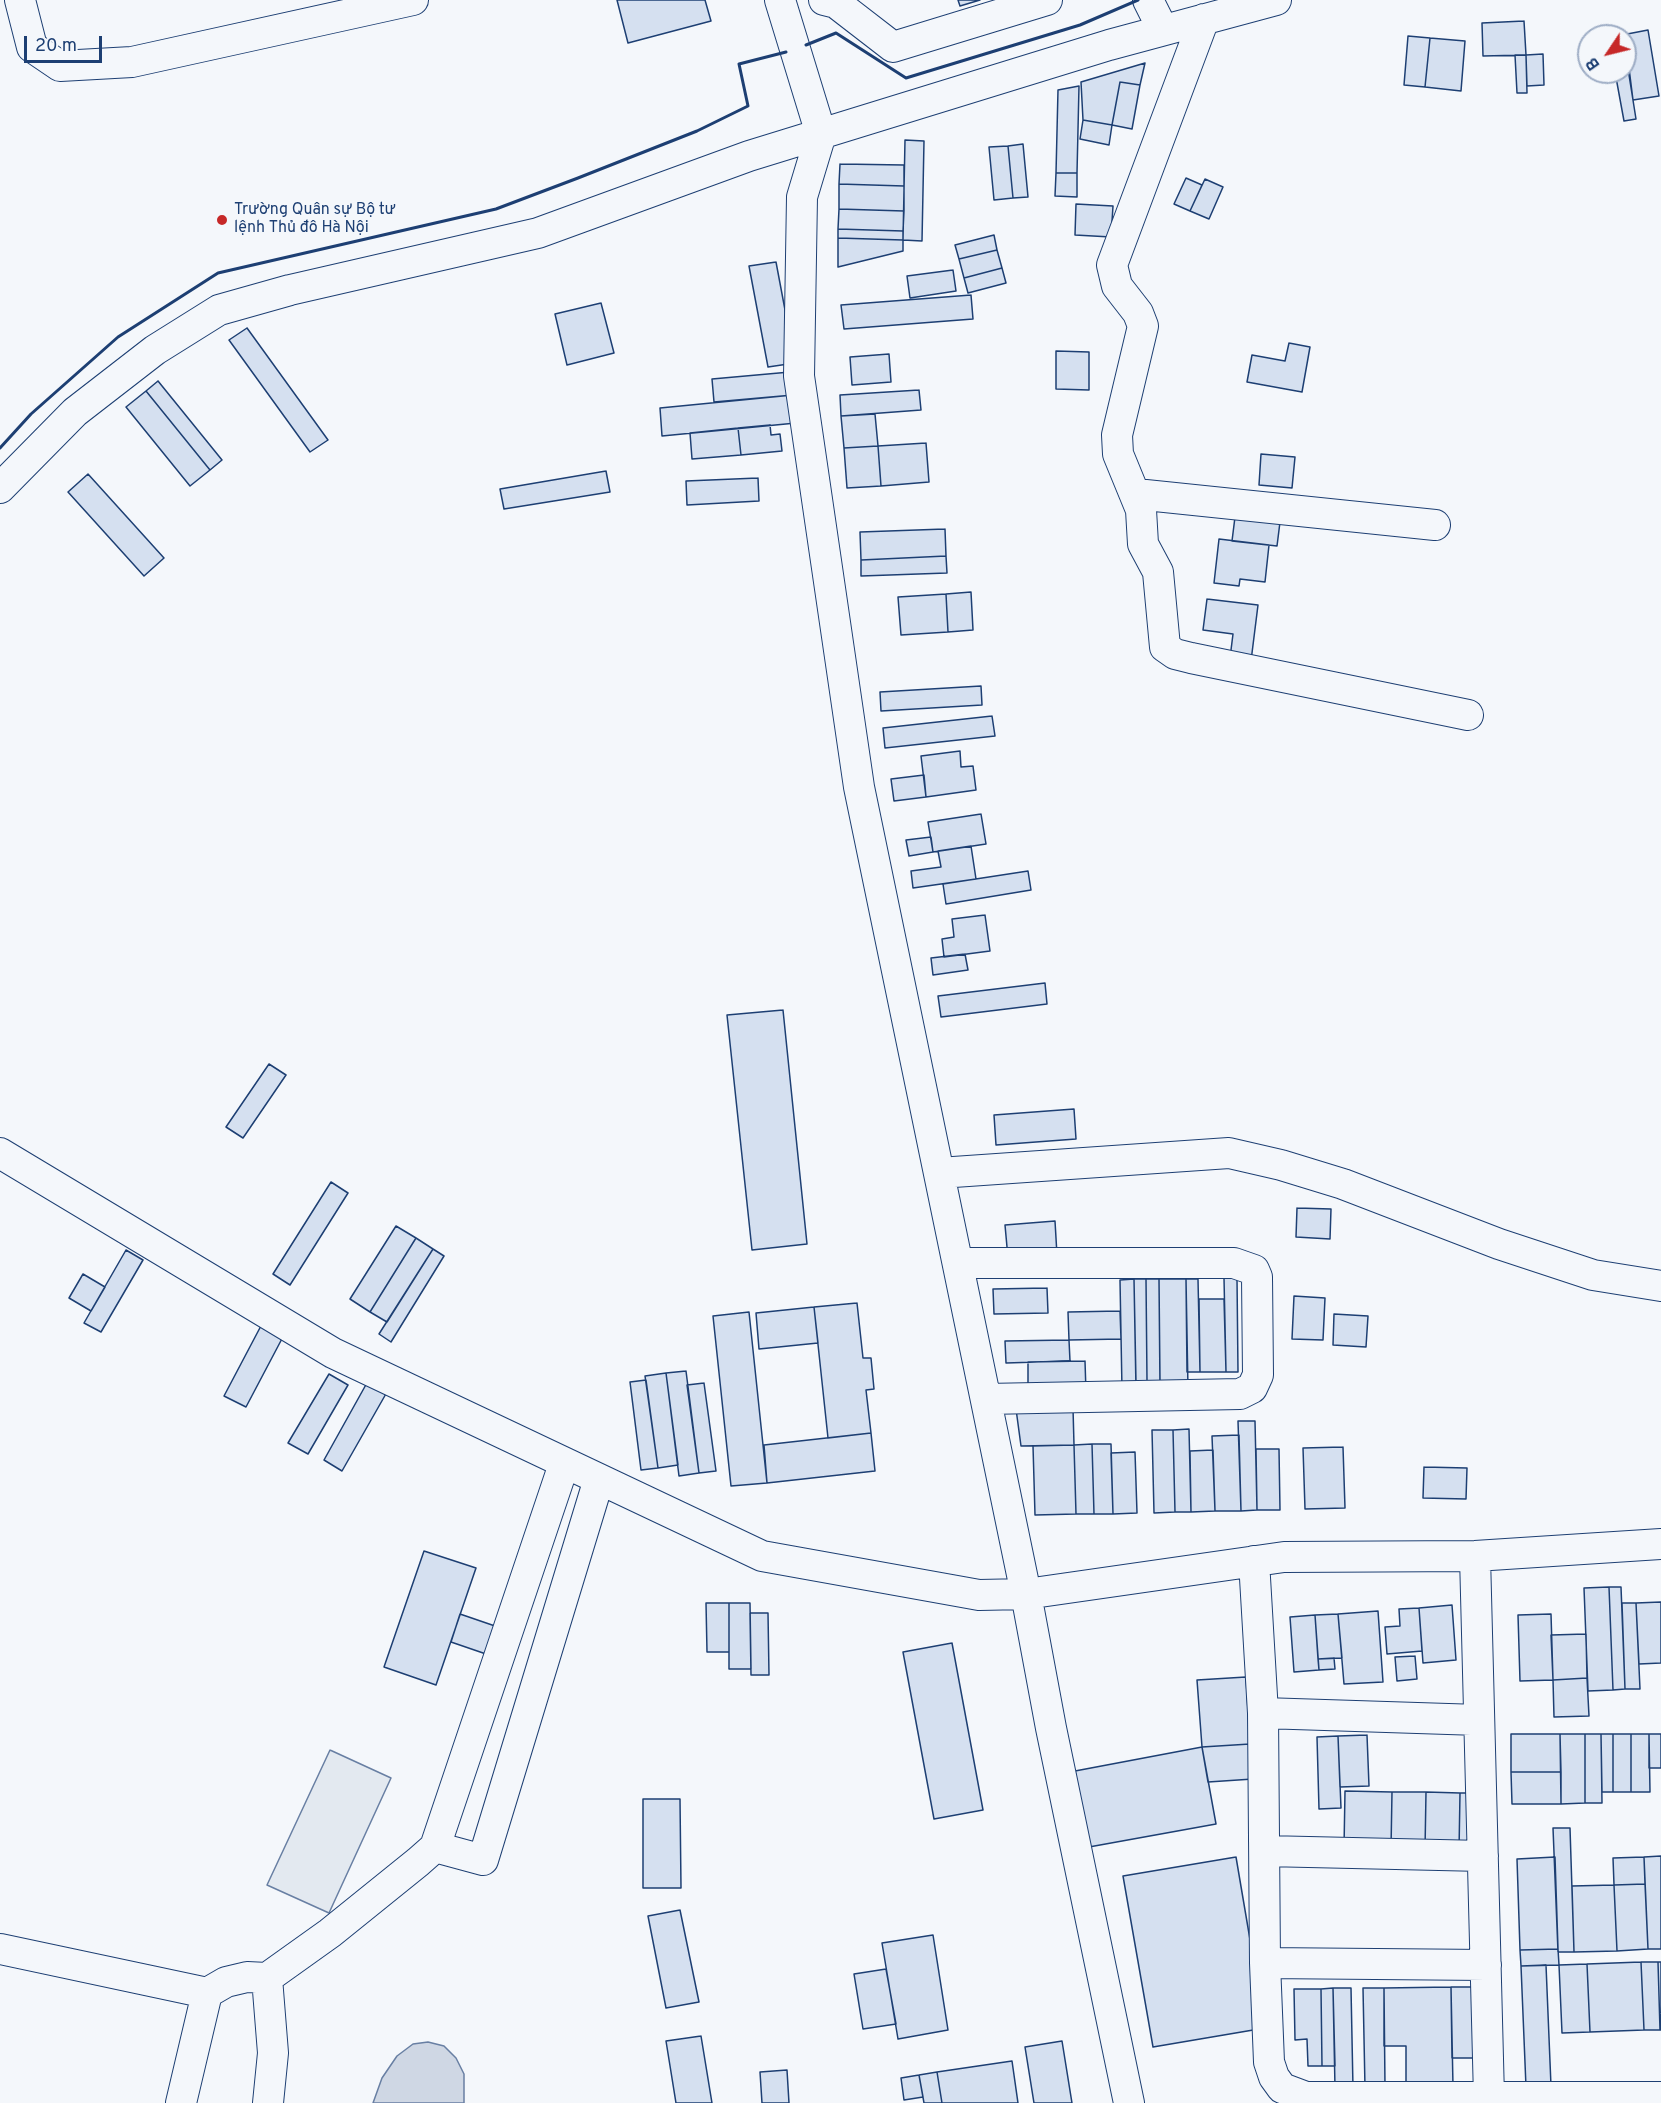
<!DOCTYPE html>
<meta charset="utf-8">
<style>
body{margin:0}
#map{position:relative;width:1661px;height:2103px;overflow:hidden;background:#f4f7fb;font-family:Overpass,sans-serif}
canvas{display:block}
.north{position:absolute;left:1577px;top:24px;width:60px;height:60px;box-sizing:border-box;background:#f4f7fb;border:2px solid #9eadc5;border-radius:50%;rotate:235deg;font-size:16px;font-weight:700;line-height:24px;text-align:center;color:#1d3f73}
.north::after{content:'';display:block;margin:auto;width:21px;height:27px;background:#c62828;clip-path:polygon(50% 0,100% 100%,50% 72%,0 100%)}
.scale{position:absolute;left:24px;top:36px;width:78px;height:27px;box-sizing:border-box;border:3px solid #1d3f73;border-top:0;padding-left:8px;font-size:18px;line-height:21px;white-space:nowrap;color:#1d3f73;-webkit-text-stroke:4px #f4f7fb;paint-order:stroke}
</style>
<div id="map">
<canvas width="1661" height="2103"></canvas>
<div class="north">B</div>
<div class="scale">20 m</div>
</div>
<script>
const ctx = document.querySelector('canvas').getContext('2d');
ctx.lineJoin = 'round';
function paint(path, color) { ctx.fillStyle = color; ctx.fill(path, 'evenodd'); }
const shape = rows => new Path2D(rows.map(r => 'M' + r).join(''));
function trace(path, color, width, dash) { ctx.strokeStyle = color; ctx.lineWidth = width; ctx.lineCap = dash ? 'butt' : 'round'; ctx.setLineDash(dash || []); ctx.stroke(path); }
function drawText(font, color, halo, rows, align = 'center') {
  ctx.font = font + ' Overpass,sans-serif'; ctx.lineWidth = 4.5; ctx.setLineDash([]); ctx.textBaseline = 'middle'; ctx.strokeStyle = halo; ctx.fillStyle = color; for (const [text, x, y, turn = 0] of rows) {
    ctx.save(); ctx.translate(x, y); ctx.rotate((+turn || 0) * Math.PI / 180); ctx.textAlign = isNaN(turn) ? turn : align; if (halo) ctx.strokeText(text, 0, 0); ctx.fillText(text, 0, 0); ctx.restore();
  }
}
const green = shape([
 [330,1750,391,1778,329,1913,267,1885,330,1750]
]);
const water = shape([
 [428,2042,444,2046,456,2058,464,2074,464,2103,373,2103,382,2078,397,2056,413,2044,428,2042]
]);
const building = shape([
 [617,0,705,0,711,21,628,43,617,0],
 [958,0,980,0,960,6,958,0],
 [1524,21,1526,55,1483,56,1482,23,1524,21],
 [1648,30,1659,96,1633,100,1625,36,1622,35,1648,30],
 [1408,36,1430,38,1425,87,1404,85,1408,36],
 [1430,38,1465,41,1461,91,1425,87,1430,38],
 [1625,50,1636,119,1624,121,1615,72,1625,72,1625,50],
 [1543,54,1544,85,1527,86,1526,55,1543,54],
 [1515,55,1526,55,1527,93,1517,93,1515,55],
 [1145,63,1140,85,1120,82,1112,125,1083,120,1081,82,1145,63],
 [1120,82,1140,85,1132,129,1112,125,1120,82],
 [1079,86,1077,173,1056,173,1058,90,1079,86],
 [1083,120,1112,125,1109,145,1080,139,1083,120],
 [905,140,924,141,922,241,903,240,905,140],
 [1023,144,1028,197,1013,198,1008,146,1023,144],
 [1008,146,1013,198,994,200,989,147,1008,146],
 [840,164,904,165,904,186,839,184,840,164],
 [1056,173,1077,173,1077,197,1055,196,1056,173],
 [1186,178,1202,185,1190,211,1174,204,1186,178],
 [1205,179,1223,187,1209,219,1190,211,1205,179],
 [839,184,904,186,904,211,839,209,839,184],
 [1076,204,1113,206,1111,237,1075,235,1076,204],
 [839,209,904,211,903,231,838,229,839,209],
 [838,229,903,231,903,240,838,238,838,229],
 [994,235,997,250,959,259,955,245,994,235],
 [838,238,903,240,903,251,838,267,838,238],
 [997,250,1002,268,964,278,959,259,997,250],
 [776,262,795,363,768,367,749,266,776,262],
 [1002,268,1006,283,968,293,964,278,1002,268],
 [953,270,956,291,910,298,907,276,953,270],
 [971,295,973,319,844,329,841,305,971,295],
 [601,303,614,353,567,365,555,314,601,303],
 [247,328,328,440,310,452,229,340,247,328],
 [1289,343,1310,347,1302,392,1247,382,1252,355,1285,361,1289,343],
 [1056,351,1089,352,1089,390,1056,389,1056,351],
 [889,354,891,382,852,385,850,357,889,354],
 [790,372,793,395,714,402,712,379,790,372],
 [158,381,222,460,210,470,146,391,158,381],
 [919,390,921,410,841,416,840,395,919,390],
 [146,391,210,470,190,486,126,407,146,391],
 [793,395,796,423,662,436,660,408,793,395],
 [875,414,878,446,844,448,841,416,875,414],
 [770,425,771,435,780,434,782,451,741,455,738,428,770,425],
 [738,428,741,455,692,459,690,433,738,428],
 [926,443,929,482,881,486,878,446,926,443],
 [878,446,881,486,847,488,844,448,878,446],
 [1261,454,1295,457,1292,488,1259,485,1261,454],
 [606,471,610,492,504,509,500,489,606,471],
 [88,474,164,558,144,576,68,492,88,474],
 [758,478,759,501,687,505,686,481,758,478],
 [1236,509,1281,514,1277,546,1232,541,1236,509],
 [945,529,946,556,861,560,860,532,945,529],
 [1219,539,1269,545,1265,582,1240,579,1239,586,1214,583,1219,539],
 [946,556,947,573,861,576,861,560,946,556],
 [971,592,973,630,948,632,946,594,971,592],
 [946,594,948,632,901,635,898,597,946,594],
 [1207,599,1258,605,1251,661,1230,658,1233,634,1203,630,1207,599],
 [981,686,982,705,881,711,880,692,981,686],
 [992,716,995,736,885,748,883,728,992,716],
 [960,751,961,767,973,766,976,790,926,797,921,756,960,751],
 [924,775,926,797,894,801,891,779,924,775],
 [981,814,986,844,933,852,928,822,981,814],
 [931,837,933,852,909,856,906,840,931,837],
 [971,846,976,879,913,888,911,871,941,867,938,851,971,846],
 [1028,871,1031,890,946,904,943,884,1028,871],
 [985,915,990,951,944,957,942,939,954,937,952,919,985,915],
 [965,954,968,970,933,975,931,958,965,954],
 [1045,983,1047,1004,941,1017,938,996,1045,983],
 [783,1010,807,1244,752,1250,727,1015,783,1010],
 [269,1064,286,1075,243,1138,226,1127,269,1064],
 [1074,1109,1076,1139,996,1145,994,1115,1074,1109],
 [331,1182,348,1193,290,1285,273,1274,331,1182],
 [1297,1208,1331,1209,1330,1239,1296,1237,1297,1208],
 [1055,1221,1057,1255,1008,1258,1005,1225,1055,1221],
 [396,1226,416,1238,370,1312,350,1299,396,1226],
 [416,1238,433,1249,387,1322,370,1312,416,1238],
 [433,1249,444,1256,391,1342,379,1334,433,1249],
 [126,1250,143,1260,101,1332,84,1323,126,1250],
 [83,1274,105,1287,91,1311,69,1298,83,1274],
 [1224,1278,1237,1278,1238,1372,1226,1372,1224,1278],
 [1134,1279,1146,1279,1147,1381,1136,1382,1134,1279],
 [1134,1279,1136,1390,1122,1390,1120,1280,1134,1279],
 [1146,1279,1159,1279,1160,1381,1147,1381,1146,1279],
 [1159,1279,1186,1279,1188,1389,1160,1389,1159,1279],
 [1186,1279,1198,1279,1200,1372,1187,1372,1186,1279],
 [1047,1288,1048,1313,994,1314,993,1289,1047,1288],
 [1294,1296,1325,1298,1323,1340,1292,1339,1294,1296],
 [1199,1299,1224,1299,1226,1372,1200,1372,1199,1299],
 [857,1303,863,1358,871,1358,874,1389,866,1390,871,1433,828,1438,814,1307,857,1303],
 [814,1307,818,1343,759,1349,756,1313,814,1307],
 [1120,1311,1121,1339,1069,1340,1068,1312,1120,1311],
 [749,1312,767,1483,731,1486,713,1316,749,1312],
 [1334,1314,1368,1316,1366,1347,1333,1345,1334,1314],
 [263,1322,285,1333,246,1407,224,1396,263,1322],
 [1069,1340,1070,1361,1006,1363,1005,1341,1069,1340],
 [1085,1361,1086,1392,1028,1384,1028,1362,1085,1361],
 [686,1371,699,1473,679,1476,666,1373,686,1371],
 [666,1373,678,1465,658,1468,645,1376,666,1373],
 [329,1374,348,1385,308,1454,288,1443,329,1374],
 [646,1380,658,1468,641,1470,630,1382,646,1380],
 [368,1381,387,1392,342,1471,324,1460,368,1381],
 [704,1383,716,1471,699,1473,687,1385,704,1383],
 [1073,1408,1074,1445,1021,1446,1016,1409,1073,1408],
 [1238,1421,1255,1421,1257,1510,1241,1511,1238,1421],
 [1189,1429,1191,1512,1175,1512,1173,1430,1189,1429],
 [1152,1430,1173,1430,1175,1512,1154,1513,1152,1430],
 [871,1433,875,1471,767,1483,764,1445,871,1433],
 [1239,1435,1241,1511,1215,1511,1212,1436,1239,1435],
 [1092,1444,1111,1444,1113,1514,1094,1514,1092,1444],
 [1092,1444,1094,1514,1076,1514,1074,1445,1092,1444],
 [1074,1445,1076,1514,1035,1515,1033,1446,1074,1445],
 [1343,1447,1345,1508,1305,1509,1303,1448,1343,1447],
 [1256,1449,1279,1449,1280,1510,1257,1510,1256,1449],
 [1213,1450,1215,1511,1191,1512,1190,1451,1213,1450],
 [1135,1452,1137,1513,1113,1514,1111,1453,1135,1452],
 [1424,1467,1467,1468,1466,1499,1423,1498,1424,1467],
 [424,1551,476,1568,436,1685,384,1667,424,1551],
 [1609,1587,1613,1690,1588,1691,1584,1588,1609,1587],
 [1609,1587,1621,1587,1625,1689,1613,1690,1609,1587],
 [1661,1602,1661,1663,1639,1664,1636,1603,1661,1602],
 [706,1603,729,1603,729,1652,707,1652,706,1603],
 [729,1603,750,1603,751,1669,729,1669,729,1603],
 [1622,1603,1636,1603,1640,1689,1625,1689,1622,1603],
 [1452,1605,1456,1660,1423,1663,1419,1608,1452,1605],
 [1419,1608,1422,1651,1387,1654,1385,1627,1400,1626,1399,1609,1419,1608],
 [1378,1611,1383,1682,1344,1684,1338,1614,1378,1611],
 [750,1613,768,1613,769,1675,751,1675,750,1613],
 [460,1614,495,1626,486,1654,451,1642,460,1614],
 [1338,1614,1342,1658,1318,1659,1315,1615,1338,1614],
 [1551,1614,1553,1680,1520,1681,1518,1615,1551,1614],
 [1315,1615,1319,1670,1294,1672,1290,1617,1315,1615],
 [1586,1634,1587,1678,1553,1680,1551,1635,1586,1634],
 [952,1643,983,1810,934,1819,903,1652,952,1643],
 [1415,1656,1417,1679,1397,1681,1395,1657,1415,1656],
 [1334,1658,1335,1669,1319,1670,1318,1659,1334,1658],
 [1246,1677,1250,1744,1202,1747,1197,1680,1246,1677],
 [1587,1678,1589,1716,1554,1717,1553,1680,1587,1678],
 [1511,1734,1560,1734,1561,1772,1511,1772,1511,1734],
 [1560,1734,1585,1734,1585,1803,1561,1804,1560,1734],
 [1585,1734,1601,1734,1602,1803,1585,1803,1585,1734],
 [1601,1734,1613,1734,1613,1792,1602,1792,1601,1734],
 [1613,1734,1631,1734,1631,1792,1613,1792,1613,1734],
 [1631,1734,1649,1734,1650,1792,1631,1792,1631,1734],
 [1649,1734,1661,1734,1661,1768,1649,1768,1649,1734],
 [1367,1735,1369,1786,1340,1787,1338,1736,1367,1735],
 [1338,1736,1341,1808,1319,1809,1317,1737,1338,1736],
 [1250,1744,1253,1779,1208,1782,1202,1747,1250,1744],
 [1202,1747,1216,1824,1089,1847,1075,1771,1202,1747],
 [1511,1772,1561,1772,1561,1804,1512,1804,1511,1772],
 [1345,1791,1392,1792,1391,1849,1344,1848,1345,1791],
 [1392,1792,1426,1792,1425,1850,1391,1849,1392,1792],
 [1426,1792,1460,1793,1459,1851,1425,1850,1426,1792],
 [1460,1793,1474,1793,1473,1851,1459,1851,1460,1793],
 [643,1799,680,1799,681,1888,643,1888,643,1799],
 [1553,1828,1570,1828,1574,1952,1558,1952,1553,1828],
 [1661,1856,1661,1949,1648,1949,1644,1857,1661,1856],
 [1236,1857,1265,2028,1153,2047,1123,1876,1236,1857],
 [1555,1857,1558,1949,1520,1950,1517,1859,1555,1857],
 [1644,1857,1645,1884,1614,1885,1613,1858,1644,1857],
 [1645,1884,1648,1949,1617,1951,1614,1885,1645,1884],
 [1614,1885,1617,1951,1574,1952,1572,1886,1614,1885],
 [680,1910,699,2002,666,2008,648,1916,680,1910],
 [933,1935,948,2030,898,2039,882,1943,933,1935],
 [1558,1949,1559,1965,1521,1966,1520,1950,1558,1949],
 [1641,1962,1658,1962,1660,2030,1644,2030,1641,1962],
 [1641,1962,1644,2030,1590,2032,1587,1964,1641,1962],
 [1658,1962,1661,1962,1661,2030,1660,2030,1658,1962],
 [1587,1964,1590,2032,1562,2033,1559,1965,1587,1964],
 [1546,1965,1551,2086,1526,2087,1521,1966,1546,1965],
 [886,1969,896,2024,863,2029,854,1974,886,1969],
 [1451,1987,1478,1987,1479,2058,1452,2058,1451,1987],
 [1451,1987,1453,2086,1406,2087,1406,2046,1384,2046,1384,1988,1451,1987],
 [1333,1988,1335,2066,1322,2066,1321,1989,1333,1988],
 [1333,1988,1351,1988,1353,2088,1335,2088,1333,1988],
 [1363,1988,1384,1988,1385,2087,1365,2088,1363,1988],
 [1294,1989,1321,1989,1322,2066,1308,2066,1307,2039,1295,2040,1294,1989],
 [701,2036,712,2103,676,2103,666,2041,701,2036],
 [1062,2041,1072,2103,1034,2103,1025,2047,1062,2041],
 [1012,2061,1018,2103,942,2103,937,2072,1012,2061],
 [787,2070,789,2103,762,2103,760,2072,787,2070],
 [937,2072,942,2103,924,2103,919,2075,937,2072],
 [919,2075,923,2097,904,2100,901,2078,919,2075]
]);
const minor = shape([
 [20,0,32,47,60,66,132,62,413,0],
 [780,0,821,134,802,197,799,376,859,787,1026,1594,1051,1728,1129,2103],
 [824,0,836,3,893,47,1047,0],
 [1148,0,1163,30],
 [1204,19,1112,265,1117,286,1138,313,1143,326,1117,435,1118,454,1141,510,1143,544,1158,572,1165,647,1175,654,1191,658,1468,715],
 [0,488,75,412,155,350,219,310,290,290,538,233,749,156,1109,45,1276,0],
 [1136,494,1435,525],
 [0,1153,333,1353,762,1556,979,1595,1026,1594,1284,1557,1475,1556,1661,1544],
 [939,1173,1229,1153,1281,1165,1343,1184,1499,1244,1593,1275,1661,1286],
 [958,1263,1234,1263,1254,1270,1257,1277,1258,1375,1252,1388,1240,1394,986,1399],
 [1475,1556,1489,2097],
 [1254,1561,1263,1713,1265,1963,1269,2062,1274,2077,1282,2088,1306,2097,1661,2097],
 [1263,1713,1479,1720],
 [435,1847,483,1860,599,1479],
 [1265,1851,1483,1856],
 [0,1949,207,1993,226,1982,247,1977,267,1978,330,1933,418,1862,435,1847,564,1464],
 [1265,1963,1486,1965],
 [267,1978,273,2053,268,2103],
 [181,2103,207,1993]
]);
const wall = shape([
 [806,45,836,33,906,78,1080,25,1138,0],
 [0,448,31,414,118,337,218,273,496,209,578,178,697,131,748,106,739,64,786,52]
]);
const markers = [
 [222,220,6,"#c62828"]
];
const poiNames = [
 ["Trường Quân sự Bộ tư",234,211],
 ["lệnh Thủ đô Hà Nội",234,229]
];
paint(green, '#e3e9f0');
trace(green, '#687fa3', 1.5);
paint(water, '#cfd7e4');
trace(water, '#687fa3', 1.5);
paint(building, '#d5e0f0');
trace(building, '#1d3f73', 1.5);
trace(minor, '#1d3f73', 32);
trace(minor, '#f4f7fb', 30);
trace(wall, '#1d3f73', 3);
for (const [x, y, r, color] of markers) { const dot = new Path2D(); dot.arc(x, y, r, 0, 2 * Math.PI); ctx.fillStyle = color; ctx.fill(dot); trace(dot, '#f4f7fb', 2); }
drawText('16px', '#1d3f73', '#f4f7fb', poiNames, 'left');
</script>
